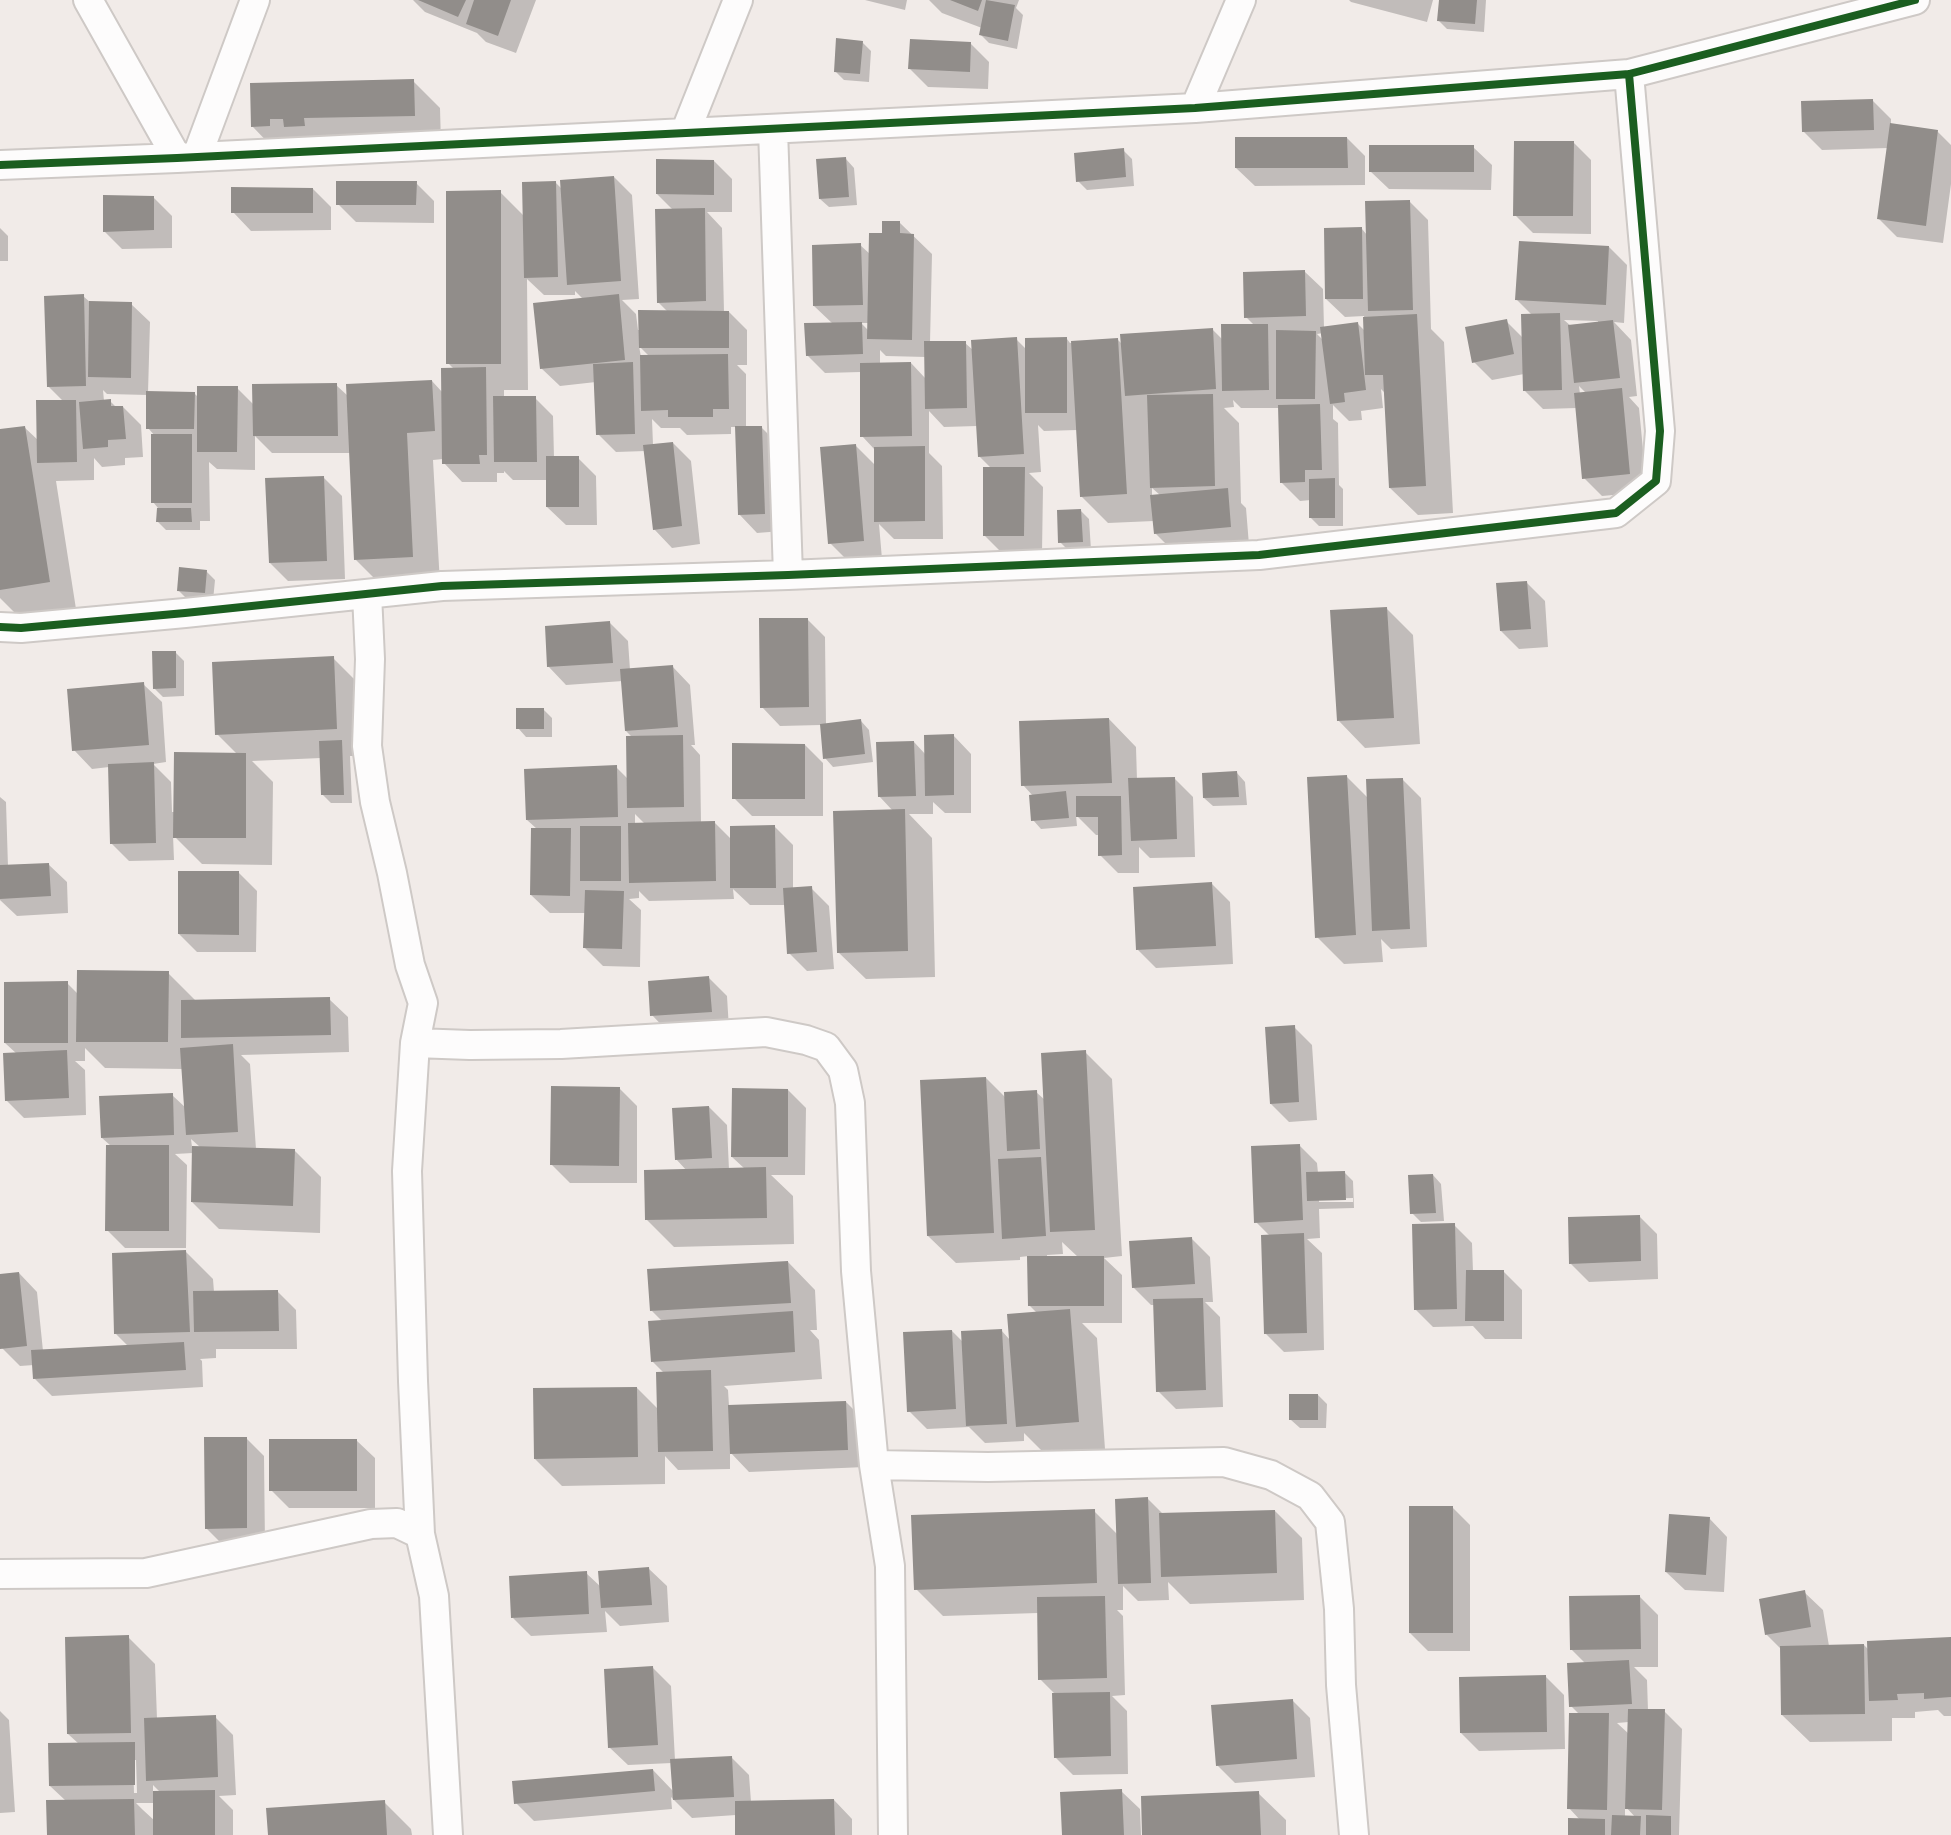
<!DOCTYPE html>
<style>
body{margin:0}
canvas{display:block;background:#f1ebe8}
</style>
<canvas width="1951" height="1835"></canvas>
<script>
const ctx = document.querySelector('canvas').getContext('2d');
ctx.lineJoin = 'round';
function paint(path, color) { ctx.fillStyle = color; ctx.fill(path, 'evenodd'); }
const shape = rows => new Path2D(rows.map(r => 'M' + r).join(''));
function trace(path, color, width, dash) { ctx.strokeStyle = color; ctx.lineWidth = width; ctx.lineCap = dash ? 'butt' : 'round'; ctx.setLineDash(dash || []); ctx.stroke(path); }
const shadow = shape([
 [413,0,536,0,516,53,486,42,477,33,425,12],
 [865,0,907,0,905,10],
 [929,0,1019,0,1016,8,1023,15,1017,49,989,43,981,35,982,28,942,13],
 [1349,0,1433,0,1427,22,1351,2],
 [1440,0,1486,0,1484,32,1447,29,1439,21],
 [862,42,871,51,869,82,844,80,835,71],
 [970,43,989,62,988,89,928,87,910,69],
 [413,81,440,108,441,143,279,154,252,126,252,84],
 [1873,101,1891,119,1891,125,1937,131,1951,145,1951,184,1943,243,1897,237,1879,219,1888,148,1822,150,1803,131],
 [1347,138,1365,156,1365,185,1255,186,1236,168],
 [1573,142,1591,160,1591,234,1533,233,1515,215],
 [1473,147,1492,165,1491,190,1389,189,1370,171],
 [1123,150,1132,159,1134,186,1087,190,1078,181],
 [846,159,854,168,857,205,829,207,820,199],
 [714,161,732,179,732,212,707,212,722,228,724,312,729,312,747,330,747,365,737,365,746,374,746,428,761,427,779,445,782,531,757,533,739,514,736,427,731,427,731,434,687,435,680,428,661,428,652,419,653,445,673,443,691,461,700,544,672,548,654,529,646,451,616,452,598,434,596,382,560,386,541,368,583,299,575,291,575,295,544,295,527,279,528,390,504,390,504,398,535,398,553,416,554,458,578,458,596,476,597,525,566,525,547,507,547,480,513,480,504,471,504,473,497,473,497,482,462,482,444,463,443,459,433,460,440,584,383,587,356,560,351,453,272,453,255,436,255,470,217,469,209,462,210,521,200,521,200,530,166,530,158,522,158,508,153,502,155,436,148,428,148,395,107,394,103,390,104,401,110,401,117,408,123,407,141,425,143,457,125,458,125,465,102,467,94,458,94,480,56,481,76,609,20,618,0,598,0,431,24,427,39,441,63,401,48,386,83,296,91,303,131,304,150,322,148,393,194,393,199,398,237,388,254,405,336,385,348,396,432,381,443,393,454,369,448,363,500,192,524,216,555,182,562,189,614,177,632,195,639,299,622,300,636,314,638,330,640,330,668,312,658,302,673,210,657,194],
 [639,346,650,357,641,357],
 [416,183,434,201,434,223,356,222,338,204],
 [313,189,331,207,331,230,251,231,233,212],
 [154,198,172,216,172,248,122,249,104,231],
 [1410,202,1428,220,1431,329,1444,342,1453,513,1418,515,1390,488,1386,394,1381,389,1383,408,1361,411,1362,420,1349,421,1333,405,1333,419,1338,423,1339,485,1343,489,1343,526,1319,526,1310,517,1311,500,1300,501,1282,483,1280,408,1241,408,1233,400,1234,407,1224,408,1239,423,1241,503,1246,508,1249,545,1173,551,1155,533,1154,521,1108,523,1081,496,1077,430,1044,431,1038,425,1041,472,1029,473,1043,487,1042,553,1002,553,984,535,991,468,979,456,977,426,944,427,929,411,929,453,942,466,943,539,894,539,879,524,882,559,848,561,830,543,856,446,875,465,875,450,862,436,861,372,825,373,807,355,833,324,814,306,860,245,870,254,884,235,900,223,932,254,930,343,965,343,973,350,1016,339,1026,349,1067,339,1070,343,1118,340,1122,344,1212,329,1223,340,1254,325,1246,317,1304,271,1323,289,1324,328,1358,324,1365,331,1364,316,1345,317,1326,299,1362,229,1367,235],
 [861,323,869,323,868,330],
 [1323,333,1323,340,1317,334],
 [880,350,886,356,926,357,926,379,911,363,880,364],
 [1152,488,1160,495,1152,496],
 [0,228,8,236,8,261,0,261],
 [1609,247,1627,265,1624,323,1614,322,1631,340,1637,396,1629,397,1639,408,1647,492,1602,496,1584,478,1577,408,1543,409,1524,390,1524,374,1492,380,1474,362,1506,321,1523,338,1533,316,1517,300],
 [1564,320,1598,321,1598,323,1571,326],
 [1579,386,1586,393,1580,394],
 [324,478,342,496,345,579,288,581,270,563],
 [1080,510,1089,519,1091,550,1069,551,1060,542],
 [206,571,215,580,213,601,187,599,179,591],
 [1527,583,1545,601,1548,647,1519,649,1501,631],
 [1386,608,1413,635,1420,744,1365,748,1338,720],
 [807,619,825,637,826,725,861,721,869,730,873,762,833,767,825,758,821,725,780,726,762,707],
 [610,623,628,641,630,670,672,666,690,685,695,745,691,745,700,755,701,823,714,822,732,840,775,827,793,845,793,889,811,888,829,906,834,969,807,971,789,953,786,905,750,905,733,889,734,899,649,901,639,891,639,898,629,899,641,910,640,967,603,966,585,948,586,913,550,913,531,895,537,829,527,820,616,767,628,779,633,738,626,731,623,681,566,685,548,666],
 [635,814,645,824,635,824],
 [176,653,184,661,184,696,163,697,154,688],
 [333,658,360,685,363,756,350,756,352,803,331,803,322,794,321,758,252,761,273,782,272,865,202,864,173,835,174,860,129,861,111,843,109,767,92,769,74,750,143,684,162,702,166,762,153,764,171,782,172,812,175,812,237,754,217,734],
 [543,709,552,718,552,737,526,737,518,728],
 [1109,719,1136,747,1137,780,1175,779,1193,797,1195,857,1150,858,1139,847,1139,873,1118,873,1100,855,1100,835,1096,835,1076,815,1077,826,1041,829,1033,820,1033,796,1023,785],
 [953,735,971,754,971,813,945,813,933,802,933,814,909,814,932,838,935,977,866,979,838,952,893,811,879,796,914,742,926,755],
 [805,745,823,763,823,816,752,816,734,798],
 [1237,773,1245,782,1247,805,1213,806,1204,798],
 [1347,777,1368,798,1403,780,1421,798,1427,947,1391,949,1381,939,1383,962,1344,964,1317,937],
 [0,797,6,802,8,867,48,864,67,882,68,913,17,916,0,900],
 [239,873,257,891,256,952,197,952,179,934],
 [1212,884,1230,902,1233,964,1156,968,1138,950],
 [168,973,195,1000,329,999,348,1017,349,1052,241,1055,250,1064,256,1149,294,1150,321,1177,320,1233,219,1229,192,1202,193,1153,175,1154,187,1165,186,1248,125,1248,107,1230,111,1146,102,1138,172,1095,186,1108,183,1069,105,1068,85,1048,85,1061,75,1061,85,1070,86,1115,24,1118,6,1100,17,1054,5,1043,67,983,78,994],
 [191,1139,200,1147,192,1147],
 [709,978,727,996,729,1029,670,1034,652,1015],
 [1294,1027,1312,1045,1317,1120,1289,1122,1271,1104],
 [1085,1052,1112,1079,1122,1256,1104,1258,1122,1275,1122,1323,1082,1323,1097,1338,1105,1449,1044,1453,1024,1433,1024,1441,985,1443,969,1427,927,1429,909,1411,952,1331,963,1342,1001,1330,1010,1340,1037,1313,1029,1305,1029,1256,1020,1257,1020,1260,956,1263,928,1236,986,1078,1006,1098,1036,1092,1045,1100],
 [1062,1242,1078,1257,1047,1258,1047,1255,1063,1254],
 [619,1088,637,1106,637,1183,570,1183,552,1165],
 [788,1090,806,1108,805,1175,771,1175,793,1196,794,1244,674,1247,646,1219,687,1171,676,1159,709,1107,727,1125,729,1170,745,1169,732,1157],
 [1299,1145,1317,1163,1318,1173,1344,1172,1353,1181,1354,1208,1319,1209,1320,1238,1307,1239,1322,1253,1324,1350,1284,1352,1266,1334,1270,1236,1256,1222],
 [1353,1198,1353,1202,1319,1202,1319,1199],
 [1433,1175,1441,1184,1444,1221,1421,1222,1412,1213],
 [1639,1216,1657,1234,1658,1279,1589,1282,1571,1264],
 [1454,1225,1472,1243,1473,1272,1504,1272,1522,1290,1522,1339,1485,1339,1473,1326,1433,1327,1415,1309],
 [1192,1239,1210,1257,1213,1302,1205,1302,1220,1317,1223,1407,1176,1409,1158,1391,1155,1305,1151,1305,1133,1287],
 [186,1252,213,1279,214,1292,278,1292,296,1310,297,1349,216,1349,216,1358,200,1359,202,1361,203,1387,52,1396,34,1378,34,1365,20,1366,2,1348,0,1331,0,1276,19,1273,37,1292,43,1351,128,1346,116,1334],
 [788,1262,815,1290,817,1330,810,1330,819,1340,822,1379,724,1386,728,1390,729,1406,846,1402,864,1420,865,1467,749,1472,730,1452,730,1469,678,1470,665,1456,665,1484,562,1486,535,1459,637,1388,659,1410,664,1373,652,1361,662,1321,652,1311],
 [1318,1395,1327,1404,1326,1428,1300,1428,1291,1420],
 [246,1438,264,1456,265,1546,224,1546,206,1528],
 [356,1440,375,1458,375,1508,289,1508,271,1490],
 [1148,1499,1164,1515,1275,1511,1302,1538,1304,1600,1190,1604,1168,1582,1169,1600,1138,1601,1123,1586,1123,1610,1117,1610,1123,1616,1125,1695,1112,1696,1127,1711,1128,1774,1073,1775,1055,1757,1054,1693,1040,1679,1038,1613,943,1616,916,1589,1094,1511,1118,1535],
 [1452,1507,1470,1525,1470,1651,1428,1651,1410,1633],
 [1709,1518,1727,1537,1724,1592,1685,1590,1666,1572],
 [648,1568,667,1586,669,1622,620,1626,605,1611,607,1632,531,1636,513,1618,586,1573,601,1587],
 [1804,1592,1823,1610,1829,1646,1864,1645,1869,1650,1951,1638,1951,1716,1944,1716,1938,1710,1915,1712,1915,1718,1892,1718,1892,1741,1810,1742,1782,1715,1781,1649,1766,1634],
 [1640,1597,1658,1615,1658,1667,1634,1667,1647,1680,1648,1711,1664,1711,1682,1729,1679,1835,1569,1835,1580,1820,1569,1808,1579,1714,1571,1706,1586,1664,1571,1649],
 [1629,1722,1629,1734,1617,1723],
 [1625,1806,1636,1818,1625,1817],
 [128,1637,155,1664,157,1719,215,1717,233,1735,236,1795,219,1796,233,1810,233,1835,48,1835,66,1801,50,1786,79,1744,68,1734],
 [133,1760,136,1760,137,1793,134,1793],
 [153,1785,160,1792,153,1792],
 [136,1803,155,1803,155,1821,143,1810],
 [653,1668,671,1686,675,1760,731,1757,749,1775,751,1802,834,1800,852,1819,852,1835,737,1835,736,1815,692,1818,671,1797,672,1809,534,1821,516,1803,653,1770,673,1791,672,1763,628,1765,609,1747],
 [1546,1677,1564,1695,1565,1749,1479,1751,1461,1733],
 [1292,1700,1310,1718,1315,1777,1235,1783,1217,1765],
 [0,1711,9,1720,15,1812,0,1813],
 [1121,1791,1140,1809,1141,1835,1064,1835],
 [1258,1793,1286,1820,1286,1835,1144,1835],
 [384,1802,411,1829,412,1835,269,1835]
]);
const building = shape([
 [418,0,466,0,458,17],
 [474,0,511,0,498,36,466,24],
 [950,0,982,0,978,11],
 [986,0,1015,5,1008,41,979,35],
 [1439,0,1477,0,1475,24,1437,21],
 [836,38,863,41,860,74,834,72],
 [910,39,971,42,970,72,908,69],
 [414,79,415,116,304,118,305,126,284,127,283,119,270,119,270,126,251,127,250,83],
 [1873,99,1874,130,1802,132,1801,101],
 [1890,123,1938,130,1926,226,1877,219],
 [1235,137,1347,137,1348,168,1235,168],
 [1514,141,1574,141,1573,216,1513,216],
 [1369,145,1474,145,1474,172,1369,172],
 [1124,148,1126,177,1076,182,1074,153],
 [846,157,849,197,819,199,816,159],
 [656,159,714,160,714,195,656,194],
 [614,176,621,281,567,285,560,180],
 [336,181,417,181,416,205,336,205],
 [556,181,558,277,524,278,522,182],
 [231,187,313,188,313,213,231,213],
 [501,190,501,364,446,364,446,191],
 [103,195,154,196,154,230,103,232],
 [1410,200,1413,310,1368,311,1365,201],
 [705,208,706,301,657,303,655,209],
 [882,221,900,221,900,233,914,234,912,340,867,339,869,233,882,233],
 [1362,227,1363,299,1325,299,1324,228],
 [1519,241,1609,246,1606,305,1515,300],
 [861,243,863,305,813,306,812,245],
 [1305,270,1306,316,1244,318,1243,272],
 [84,294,86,386,47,387,44,296],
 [619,294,625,360,540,369,533,303],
 [89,301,132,302,131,378,88,377],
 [638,310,729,311,729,348,639,348],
 [1560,313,1562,390,1523,391,1521,314],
 [1417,314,1426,486,1389,488,1383,375,1365,375,1363,317],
 [1507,319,1514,354,1472,363,1465,327],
 [1613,320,1620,378,1574,383,1568,325],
 [862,322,863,354,806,356,804,323],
 [1358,322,1366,390,1344,393,1345,402,1330,404,1320,327],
 [1221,324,1268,324,1269,390,1222,391],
 [1213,328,1216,389,1125,396,1120,334],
 [1276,330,1316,331,1315,399,1276,399],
 [1017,337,1024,454,978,457,971,340],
 [1067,337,1067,413,1025,413,1025,338],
 [1118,338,1127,494,1080,497,1071,341],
 [924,341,966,341,967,408,925,409],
 [728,354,729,409,713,409,713,417,668,417,668,410,641,411,640,355],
 [633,362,635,434,596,435,593,364],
 [911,362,912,436,860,437,860,363],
 [486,367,487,455,479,455,480,464,442,464,441,368],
 [432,380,435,431,407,433,413,557,354,560,346,384],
 [337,383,338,436,253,436,252,384],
 [197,386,238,386,237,452,197,452],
 [1622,388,1630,474,1582,479,1574,393],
 [146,391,195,392,194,429,146,429],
 [1213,394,1215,486,1150,488,1147,395],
 [493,396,536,396,537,462,494,462],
 [111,399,111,406,123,406,126,439,108,440,108,447,83,449,79,402],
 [36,400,76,400,77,462,37,463],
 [1320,404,1322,470,1305,470,1305,482,1280,483,1278,405],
 [25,426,50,582,0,590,0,429],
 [735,426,762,426,765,514,738,515],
 [151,434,192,434,192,503,151,503],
 [673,442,682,526,653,530,643,445],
 [856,444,864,541,828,544,820,447],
 [925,446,925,521,874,522,874,447],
 [546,456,579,456,579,507,546,507],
 [983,467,1025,467,1024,536,983,536],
 [324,476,327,561,269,563,265,478],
 [1335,478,1335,518,1309,518,1309,479],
 [1228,488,1231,527,1154,534,1150,495],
 [157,508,191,508,192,522,156,522],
 [1081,509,1083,542,1058,543,1057,510],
 [179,567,207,570,205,593,177,591],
 [1527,581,1531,629,1500,631,1496,583],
 [1387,607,1394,718,1337,721,1330,610],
 [759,618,808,618,809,707,760,708],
 [610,621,613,663,547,667,545,626],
 [152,651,176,651,176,688,153,689],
 [334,656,337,729,215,735,212,662],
 [673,665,678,727,625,731,620,669],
 [144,682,149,745,72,751,67,689],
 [516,708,544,708,544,729,516,729],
 [1109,718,1112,783,1021,786,1019,721],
 [861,719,865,754,823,759,820,724],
 [954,734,954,795,925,796,924,735],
 [683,735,684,807,627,808,626,736],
 [342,740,344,795,321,795,319,741],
 [914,741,916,796,878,797,876,742],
 [732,743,805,744,805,799,732,799],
 [174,752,246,753,246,838,173,838],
 [154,762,156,843,110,844,108,764],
 [617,765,618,817,526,820,524,769],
 [1237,771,1239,797,1203,798,1202,773],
 [1347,775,1356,935,1315,938,1307,777],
 [1175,777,1177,839,1131,841,1128,778],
 [1403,778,1410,929,1372,931,1366,779],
 [1066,791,1069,818,1031,821,1029,795],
 [1076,796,1121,796,1122,855,1098,856,1098,817,1076,817],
 [905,809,908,951,837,953,833,811],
 [715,821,716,881,629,883,628,823],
 [775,825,776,888,730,888,730,826],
 [580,826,621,826,621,881,580,881],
 [531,828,571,828,570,896,530,895],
 [49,863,51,896,0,899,0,865],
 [178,871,239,871,239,935,178,934],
 [1212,882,1216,946,1136,950,1133,887],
 [812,886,817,952,787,954,783,888],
 [585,890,624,891,622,949,583,948],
 [77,970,169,971,168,1042,76,1042],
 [709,976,712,1012,650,1016,648,981],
 [68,981,68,1043,4,1043,4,982],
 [330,997,331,1035,181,1038,181,1000],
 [1295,1025,1299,1102,1270,1104,1265,1027],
 [233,1044,238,1132,186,1135,180,1048],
 [67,1050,69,1098,5,1101,3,1053],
 [1086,1050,1095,1230,1050,1232,1041,1053],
 [986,1077,994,1233,927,1236,920,1080],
 [551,1086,620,1087,619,1166,550,1165],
 [732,1088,788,1089,788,1157,731,1157],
 [1037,1090,1040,1149,1007,1151,1004,1092],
 [173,1093,174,1135,101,1138,99,1096],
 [709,1106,712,1158,675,1160,672,1108],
 [1300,1144,1303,1220,1254,1223,1251,1146],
 [106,1145,169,1145,169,1231,105,1231],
 [192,1146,295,1149,293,1206,191,1202],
 [1041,1157,1046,1236,1002,1239,998,1159],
 [766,1167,767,1218,645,1220,644,1170],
 [1345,1171,1346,1200,1307,1201,1306,1172],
 [1433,1174,1436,1213,1410,1214,1408,1175],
 [1640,1215,1641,1261,1569,1264,1568,1217],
 [1455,1223,1457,1309,1414,1310,1412,1224],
 [1304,1233,1307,1333,1264,1334,1261,1235],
 [1192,1237,1195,1284,1132,1288,1129,1241],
 [186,1250,190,1332,114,1334,112,1253],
 [1027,1256,1104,1256,1104,1306,1028,1306],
 [788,1261,791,1303,650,1311,647,1269],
 [1466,1270,1504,1270,1504,1321,1465,1321],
 [19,1272,27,1346,0,1349,0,1274],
 [278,1290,279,1331,194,1332,193,1291],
 [1203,1298,1206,1390,1156,1392,1153,1299],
 [1070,1309,1079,1422,1016,1427,1007,1314],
 [793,1311,795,1352,651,1362,648,1321],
 [1002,1329,1007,1424,966,1426,961,1331],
 [952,1330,956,1409,907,1412,903,1332],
 [184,1342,186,1370,33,1379,31,1350],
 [711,1370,713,1451,658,1452,656,1372],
 [637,1387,638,1457,534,1459,533,1388],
 [1289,1394,1318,1394,1318,1420,1289,1420],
 [846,1401,848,1450,730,1454,728,1405],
 [204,1437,247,1437,247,1528,205,1529],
 [269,1439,357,1439,357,1491,269,1491],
 [1148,1497,1151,1583,1118,1584,1115,1499],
 [1409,1506,1453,1506,1453,1633,1409,1633],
 [1095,1509,1097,1583,914,1590,911,1515],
 [1275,1510,1277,1573,1161,1577,1159,1513],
 [1669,1514,1710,1517,1706,1575,1665,1572],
 [649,1567,652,1605,601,1608,598,1571],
 [587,1571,589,1614,511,1618,509,1576],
 [1805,1590,1811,1627,1765,1635,1759,1599],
 [1640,1595,1641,1649,1570,1650,1569,1596],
 [1105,1596,1107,1678,1038,1680,1037,1597],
 [129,1635,131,1733,67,1734,65,1637],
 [1951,1637,1951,1697,1924,1699,1924,1693,1897,1694,1898,1700,1869,1701,1867,1641],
 [1864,1644,1865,1714,1781,1715,1780,1646],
 [1629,1660,1632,1704,1569,1707,1567,1663],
 [653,1666,658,1745,608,1748,604,1669],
 [1546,1675,1547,1732,1460,1733,1459,1677],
 [1110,1692,1111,1756,1054,1758,1052,1693],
 [1293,1699,1297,1759,1216,1766,1211,1705],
 [1628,1709,1665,1709,1662,1810,1625,1809],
 [1569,1713,1609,1713,1607,1810,1567,1809],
 [216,1715,218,1777,146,1781,144,1718],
 [135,1742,135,1785,49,1786,48,1743],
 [732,1756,734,1797,673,1800,670,1759],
 [653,1769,655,1791,514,1804,512,1781],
 [1122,1789,1124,1835,1062,1835,1060,1792],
 [215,1790,215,1835,153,1835,153,1791],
 [1259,1791,1261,1835,1142,1835,1141,1796],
 [134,1799,135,1835,47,1835,46,1800],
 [834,1799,835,1835,735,1835,735,1801],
 [385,1800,387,1835,268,1835,266,1808],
 [1612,1815,1641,1816,1640,1835,1611,1835],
 [1646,1815,1671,1816,1671,1835,1646,1835],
 [1568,1818,1605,1819,1605,1835,1568,1835]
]);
const street = shape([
 [88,0,177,158],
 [1195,108,1241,0],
 [773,129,788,575],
 [685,133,738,0],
 [197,156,255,0],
 [0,165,177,158,1195,108,1629,74,1915,0],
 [367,594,370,659,367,746,375,802,392,873,410,965,423,1003,415,1043,407,1171,413,1381,420,1534,434,1596,448,1835],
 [0,627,21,628,185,613,442,586,788,575,1259,555,1616,513,1656,481,1660,431,1629,74],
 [415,1043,470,1045,561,1044,766,1032,806,1040,826,1047,843,1070,850,1103,856,1271,874,1465,890,1566,893,1835],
 [874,1465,988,1467,1224,1462,1271,1475,1310,1496,1330,1522,1339,1609,1341,1685,1354,1835],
 [0,1574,146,1573,371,1524,397,1523,420,1534]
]);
const cycleway = shape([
 [0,165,177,158,1195,108,1629,74,1915,0],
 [0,627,21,628,185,613,442,586,788,575,1259,555,1616,513,1656,481,1660,431,1629,74]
]);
paint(shadow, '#0003');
paint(building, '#918d8a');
trace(street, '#cec9c6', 32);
trace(street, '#fdfcfc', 28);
trace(cycleway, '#1b5e20', 8);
</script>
